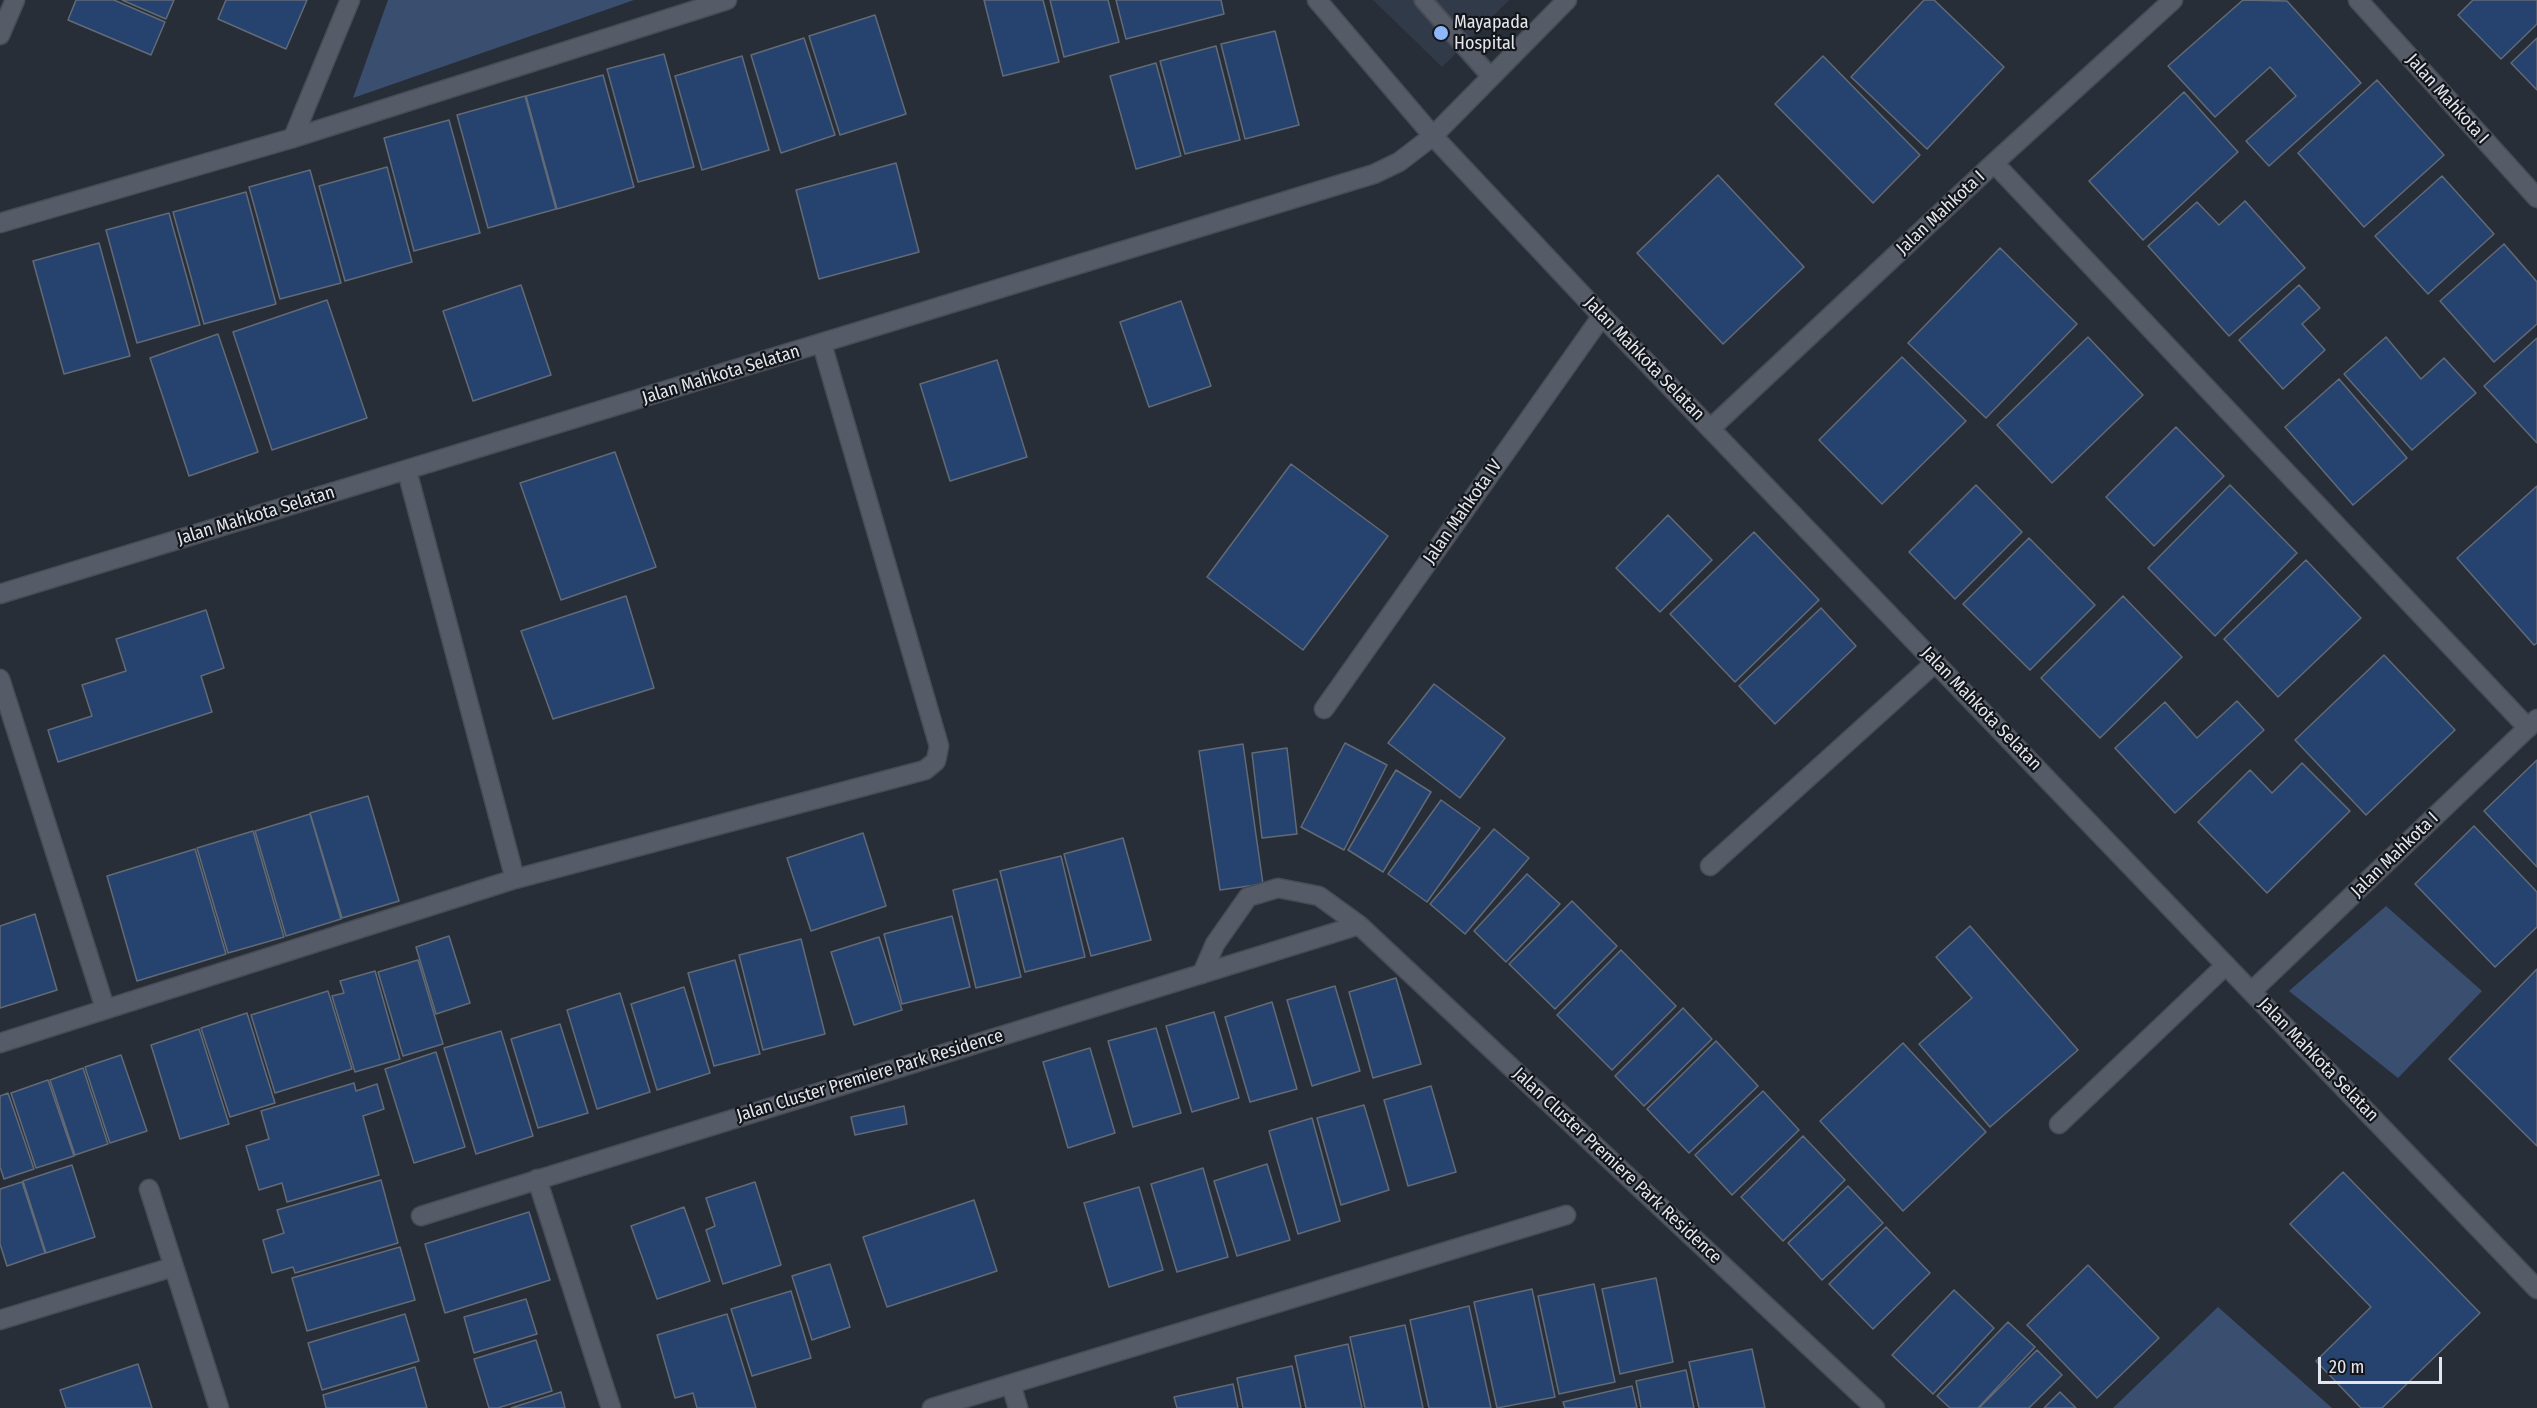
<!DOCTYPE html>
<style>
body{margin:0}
#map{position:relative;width:2537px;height:1408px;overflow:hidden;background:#282e38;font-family:"Fira Sans Condensed",sans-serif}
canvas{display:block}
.scale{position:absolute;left:2318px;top:1357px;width:124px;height:27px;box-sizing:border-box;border:3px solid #e3e7ed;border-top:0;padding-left:8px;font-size:18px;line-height:21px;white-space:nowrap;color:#e3e7ed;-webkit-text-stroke:4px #13161b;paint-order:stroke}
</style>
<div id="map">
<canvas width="2537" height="1408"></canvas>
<div class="scale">20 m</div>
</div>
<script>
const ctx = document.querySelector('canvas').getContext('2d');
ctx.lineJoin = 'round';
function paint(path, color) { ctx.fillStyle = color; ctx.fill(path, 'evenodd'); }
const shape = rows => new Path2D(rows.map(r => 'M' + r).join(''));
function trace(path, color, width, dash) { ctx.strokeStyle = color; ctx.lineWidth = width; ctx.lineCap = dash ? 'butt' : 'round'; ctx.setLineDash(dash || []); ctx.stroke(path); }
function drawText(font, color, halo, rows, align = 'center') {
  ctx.font = font + ' "Fira Sans Condensed",sans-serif'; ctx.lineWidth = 4.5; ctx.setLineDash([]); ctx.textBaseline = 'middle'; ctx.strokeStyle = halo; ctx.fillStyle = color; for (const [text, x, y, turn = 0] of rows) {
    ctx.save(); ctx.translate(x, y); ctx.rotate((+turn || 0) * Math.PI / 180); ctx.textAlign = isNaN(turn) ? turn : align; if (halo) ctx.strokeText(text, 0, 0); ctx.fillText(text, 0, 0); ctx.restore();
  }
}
const built = shape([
 [1373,0,1509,0,1442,67]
]);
const green = shape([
 [388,0,634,0,353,98],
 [2386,906,2482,991,2398,1078,2289,991],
 [2218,1307,2332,1408,2113,1408]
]);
const building = shape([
 [76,0,114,0,165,22,151,55,68,20,76,0],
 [122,0,174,0,166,19,122,0],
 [226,0,307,0,286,49,218,19,226,0],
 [984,0,1043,0,1059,62,1003,76,984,0],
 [1050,0,1108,0,1119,42,1064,57,1050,0],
 [1116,0,1221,0,1224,14,1126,39,1116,0],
 [1924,0,1934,0,2004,67,1927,149,1851,77,1924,0],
 [2243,0,2287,1,2361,83,2269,166,2246,141,2296,96,2270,67,2215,117,2168,66,2243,0],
 [2473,0,2537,0,2537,24,2501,59,2458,15,2473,0],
 [875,15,906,114,840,135,809,36,875,15],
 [1275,31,1299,125,1245,139,1221,44,1275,31],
 [804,38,835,135,781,153,751,55,804,38],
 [2537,38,2537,90,2511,63,2537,38],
 [1216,46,1240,140,1185,154,1160,61,1216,46],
 [664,54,694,167,638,182,607,69,664,54],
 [742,56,769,150,702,170,675,76,742,56],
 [1823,56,1920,155,1873,203,1775,104,1823,56],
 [1156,63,1181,156,1136,169,1110,76,1156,63],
 [603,75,634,187,557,209,526,96,603,75],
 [2377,80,2444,155,2364,227,2298,153,2377,80],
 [2184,92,2238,152,2143,240,2089,181,2184,92],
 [525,96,556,209,488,228,457,115,525,96],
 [449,120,480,233,414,251,384,138,449,120],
 [896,163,919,252,819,279,796,190,896,163],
 [387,167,412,262,345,281,319,186,387,167],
 [310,170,341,283,280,299,249,187,310,170],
 [1718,175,1804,267,1723,344,1637,253,1718,175],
 [2442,176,2494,234,2428,294,2375,236,2442,176],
 [246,192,276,304,204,324,173,212,246,192],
 [2245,201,2305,268,2229,336,2148,246,2197,202,2219,225,2245,201],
 [169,213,200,325,137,343,106,230,169,213],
 [99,243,130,356,64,374,33,261,99,243],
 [2504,244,2537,282,2537,324,2494,362,2440,301,2504,244],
 [2000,248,2077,324,1986,418,1908,343,2000,248],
 [521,285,551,375,473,401,443,311,521,285],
 [2299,285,2320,308,2302,324,2325,350,2283,389,2239,340,2299,285],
 [327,300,367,418,272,450,233,332,327,300],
 [1181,301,1211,386,1149,407,1120,322,1181,301],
 [218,334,258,452,189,476,150,358,218,334],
 [2088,337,2143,395,2052,483,1997,425,2088,337],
 [2386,337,2421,379,2444,358,2476,393,2412,450,2344,374,2386,337],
 [2537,338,2537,443,2484,386,2537,338],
 [1902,357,1966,421,1882,504,1819,440,1902,357],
 [997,360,1027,457,950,481,920,384,997,360],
 [2339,379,2407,458,2353,505,2285,427,2339,379],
 [2176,427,2224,476,2154,546,2106,497,2176,427],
 [615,452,656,567,561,600,520,483,615,452],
 [1291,464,1388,536,1303,650,1207,577,1291,464],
 [1976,485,2022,532,1955,599,1909,552,1976,485],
 [2230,485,2297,553,2215,636,2148,568,2230,485],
 [2537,486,2537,643,2534,645,2457,558,2537,486],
 [1668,515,1712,560,1660,612,1616,568,1668,515],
 [1754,532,1819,600,1735,682,1670,614,1754,532],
 [2029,538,2095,605,2030,670,1963,604,2029,538],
 [2306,560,2361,618,2278,697,2224,639,2306,560],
 [626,596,654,688,553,719,521,631,626,596],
 [2123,596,2182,657,2100,738,2041,678,2123,596],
 [1821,608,1856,646,1775,724,1739,686,1821,608],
 [206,610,224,668,201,676,212,712,58,762,48,730,92,716,82,685,126,671,116,639,206,610],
 [2384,655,2455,730,2366,815,2295,740,2384,655],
 [1434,684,1505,738,1460,798,1388,743,1434,684],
 [2237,701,2264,730,2175,813,2115,748,2165,702,2197,738,2237,701],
 [1345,743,1387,765,1344,850,1301,827,1345,743],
 [1243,744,1263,884,1220,890,1199,751,1243,744],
 [1287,748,1297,834,1262,838,1252,753,1287,748],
 [2537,760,2537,867,2484,811,2537,760],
 [2302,763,2350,811,2267,893,2198,822,2250,770,2272,793,2302,763],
 [1396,770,1431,792,1383,872,1348,850,1396,770],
 [368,796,399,901,342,918,310,813,368,796],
 [1441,800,1480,828,1427,902,1388,874,1441,800],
 [310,814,341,919,286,936,255,831,310,814],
 [2474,826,2537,892,2537,927,2495,967,2415,884,2474,826],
 [1494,829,1529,858,1465,934,1430,904,1494,829],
 [253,831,284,937,228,953,197,848,253,831],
 [863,833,886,906,811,931,787,858,863,833],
 [1123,838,1151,940,1091,956,1064,854,1123,838],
 [195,849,226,954,137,981,107,876,195,849],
 [1061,856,1085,957,1025,972,1000,871,1061,856],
 [1527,874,1560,904,1506,962,1474,931,1527,874],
 [997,879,1021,977,976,988,953,890,997,879],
 [1572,901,1617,946,1555,1009,1509,964,1572,901],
 [35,914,57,990,0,1008,0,926,35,914],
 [952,916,970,987,902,1004,884,934,952,916],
 [1970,926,2078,1050,1990,1127,1919,1044,1972,998,1936,957,1970,926],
 [449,936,470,1003,436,1014,416,947,449,936],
 [879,937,902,1010,854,1025,831,952,879,937],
 [801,939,825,1034,763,1050,739,955,801,939],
 [1621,950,1676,1006,1612,1070,1557,1015,1621,950],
 [418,960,443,1044,403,1056,378,972,418,960],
 [735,960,760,1054,714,1066,688,973,735,960],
 [2537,969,2537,1146,2449,1059,2537,969],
 [375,971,400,1059,355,1072,332,996,344,993,340,981,375,971],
 [1396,978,1421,1064,1373,1078,1349,992,1396,978],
 [1335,986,1360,1071,1312,1086,1287,1000,1335,986],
 [684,987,710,1073,657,1090,631,1004,684,987],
 [328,991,352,1069,275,1093,251,1015,328,991],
 [620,993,650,1092,597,1109,567,1010,620,993],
 [1272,1002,1297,1089,1250,1102,1225,1017,1272,1002],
 [1683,1008,1712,1039,1644,1106,1615,1076,1683,1008],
 [1214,1012,1239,1098,1192,1112,1166,1026,1214,1012],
 [247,1013,275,1103,230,1117,201,1028,247,1013],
 [560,1024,588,1113,538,1128,511,1039,560,1024],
 [1156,1028,1181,1113,1133,1127,1108,1041,1156,1028],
 [199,1029,229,1124,180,1139,151,1045,199,1029],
 [501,1031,533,1136,476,1154,444,1048,501,1031],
 [1716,1041,1758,1086,1689,1153,1647,1109,1716,1041],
 [1903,1043,1986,1132,1903,1211,1820,1121,1903,1043],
 [1090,1048,1115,1133,1068,1148,1043,1062,1090,1048],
 [436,1052,465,1147,414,1163,385,1069,436,1052],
 [121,1055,147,1131,110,1143,85,1067,121,1055],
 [83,1068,108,1144,75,1155,50,1080,83,1068],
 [48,1080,74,1156,36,1168,11,1093,48,1080],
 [354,1083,356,1091,377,1084,384,1109,363,1116,379,1175,287,1202,282,1183,259,1190,246,1146,269,1139,261,1111,354,1083],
 [1431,1086,1456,1172,1408,1186,1384,1100,1431,1086],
 [1763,1091,1799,1130,1732,1195,1695,1155,1763,1091],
 [8,1093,34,1169,4,1179,0,1167,0,1096,8,1093],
 [1364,1105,1389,1190,1341,1205,1317,1118,1364,1105],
 [904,1106,907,1124,855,1135,851,1117,904,1106],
 [1312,1118,1340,1221,1298,1234,1269,1131,1312,1118],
 [1803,1136,1845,1180,1783,1241,1741,1197,1803,1136],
 [1267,1164,1290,1240,1237,1256,1214,1181,1267,1164],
 [72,1165,95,1237,46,1253,23,1181,72,1165],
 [1203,1168,1228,1257,1177,1272,1151,1184,1203,1168],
 [2343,1172,2480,1313,2382,1408,2361,1408,2316,1361,2371,1307,2290,1224,2343,1172],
 [381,1180,398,1243,295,1273,293,1267,272,1273,263,1240,284,1233,277,1210,381,1180],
 [22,1182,45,1253,7,1266,0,1244,0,1189,22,1182],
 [755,1182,781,1265,723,1284,706,1230,715,1226,706,1198,755,1182],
 [1848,1186,1883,1223,1822,1280,1788,1243,1848,1186],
 [1139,1187,1163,1270,1109,1287,1084,1203,1139,1187],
 [974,1200,997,1271,887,1307,863,1237,974,1200],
 [684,1207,710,1281,657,1299,631,1226,684,1207],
 [529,1212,550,1280,445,1313,425,1244,529,1212],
 [1886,1227,1930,1273,1873,1329,1829,1284,1886,1227],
 [400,1247,415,1300,307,1331,292,1278,400,1247],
 [830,1264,850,1327,812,1340,792,1276,830,1264],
 [2088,1265,2159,1338,2097,1398,2027,1325,2088,1265],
 [1656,1278,1673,1362,1620,1374,1602,1289,1656,1278],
 [1594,1284,1615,1382,1559,1394,1538,1296,1594,1284],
 [1532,1289,1555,1397,1497,1408,1474,1302,1532,1289],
 [1954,1290,1994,1328,1933,1394,1892,1355,1954,1290],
 [791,1291,811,1358,752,1376,731,1309,791,1291],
 [526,1299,537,1334,474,1353,464,1317,526,1299],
 [1469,1306,1491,1408,1429,1408,1410,1320,1469,1306],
 [405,1314,419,1361,322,1390,308,1343,405,1314],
 [727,1314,756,1408,697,1408,693,1393,675,1398,657,1335,727,1314],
 [2008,1322,2035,1347,1978,1408,1950,1408,1937,1396,2008,1322],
 [1405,1325,1423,1408,1365,1408,1350,1337,1405,1325],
 [536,1340,552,1391,498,1408,489,1408,474,1359,536,1340],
 [1348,1344,1362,1408,1306,1408,1295,1356,1348,1344],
 [1752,1349,1765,1408,1699,1408,1689,1362,1752,1349],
 [2037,1350,2062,1375,2029,1408,1979,1408,2037,1350],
 [138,1364,152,1408,66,1408,60,1390,138,1364],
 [1292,1366,1301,1408,1243,1408,1237,1378,1292,1366],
 [415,1367,427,1408,326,1408,323,1395,415,1367],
 [1686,1370,1694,1408,1641,1408,1636,1381,1686,1370],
 [1233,1384,1238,1408,1177,1408,1174,1397,1233,1384],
 [1632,1386,1637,1408,1565,1408,1563,1402,1632,1386],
 [561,1392,565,1408,511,1408,561,1392],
 [2060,1392,2076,1408,2044,1408,2060,1392]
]);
const lane = shape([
 [1423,0,1491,77]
]);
const street = shape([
 [1317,0,1433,136,1602,316,2537,1289],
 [2358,0,2537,198],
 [0,35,15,0],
 [293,138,350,0],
 [1994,163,2528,728],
 [0,223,293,138,727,0],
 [1711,428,1994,163,2173,0],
 [407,471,515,879],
 [0,594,1374,174,1399,162,1433,136,1567,0],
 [0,679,105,1008],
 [1324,709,1602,316],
 [1710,866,1936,662],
 [1202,974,1215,944,1248,897,1278,888,1319,896,1359,925,1875,1408],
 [2252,991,2537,719],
 [0,1043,515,879,925,770,936,761,939,746,822,344],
 [2059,1124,2226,965],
 [537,1179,611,1408],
 [149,1189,219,1408],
 [421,1216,1359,925],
 [0,1320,173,1267],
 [1011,1384,1018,1408],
 [932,1408,1566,1215]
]);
const markers = [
 [1441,33,8,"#8db9fc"]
];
const poiNames = [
 ["Mayapada",1454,23],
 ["Hospital",1454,44]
];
const streetNames = [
 ["Jalan Mahkota I",2447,99,48],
 ["Jalan Mahkota I",1941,213,-43],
 ["Jalan Mahkota Selatan",1644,359,46],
 ["Jalan Mahkota Selatan",721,375,-17],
 ["Jalan Mahkota IV",1463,512,-55],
 ["Jalan Mahkota Selatan",256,516,-17],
 ["Jalan Mahkota Selatan",1981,709,46],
 ["Jalan Mahkota I",2395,855,-44],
 ["Jalan Mahkota Selatan",2318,1060,46],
 ["Jalan Cluster Premiere Park Residence",870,1076,-17],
 ["Jalan Cluster Premiere Park Residence",1617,1166,43]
];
paint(built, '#303a48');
paint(green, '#3a4f6f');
paint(building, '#264370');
trace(building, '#626a75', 1.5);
trace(lane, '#484c55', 20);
trace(street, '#484c55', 21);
trace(lane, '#555c67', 16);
trace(street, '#555c67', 18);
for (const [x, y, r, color] of markers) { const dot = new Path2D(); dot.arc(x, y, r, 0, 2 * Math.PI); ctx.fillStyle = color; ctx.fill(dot); trace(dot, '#13161b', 2); }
drawText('18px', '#e3e7ed', '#13161b', poiNames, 'left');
drawText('18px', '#e3e7ed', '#13161b', streetNames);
</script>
